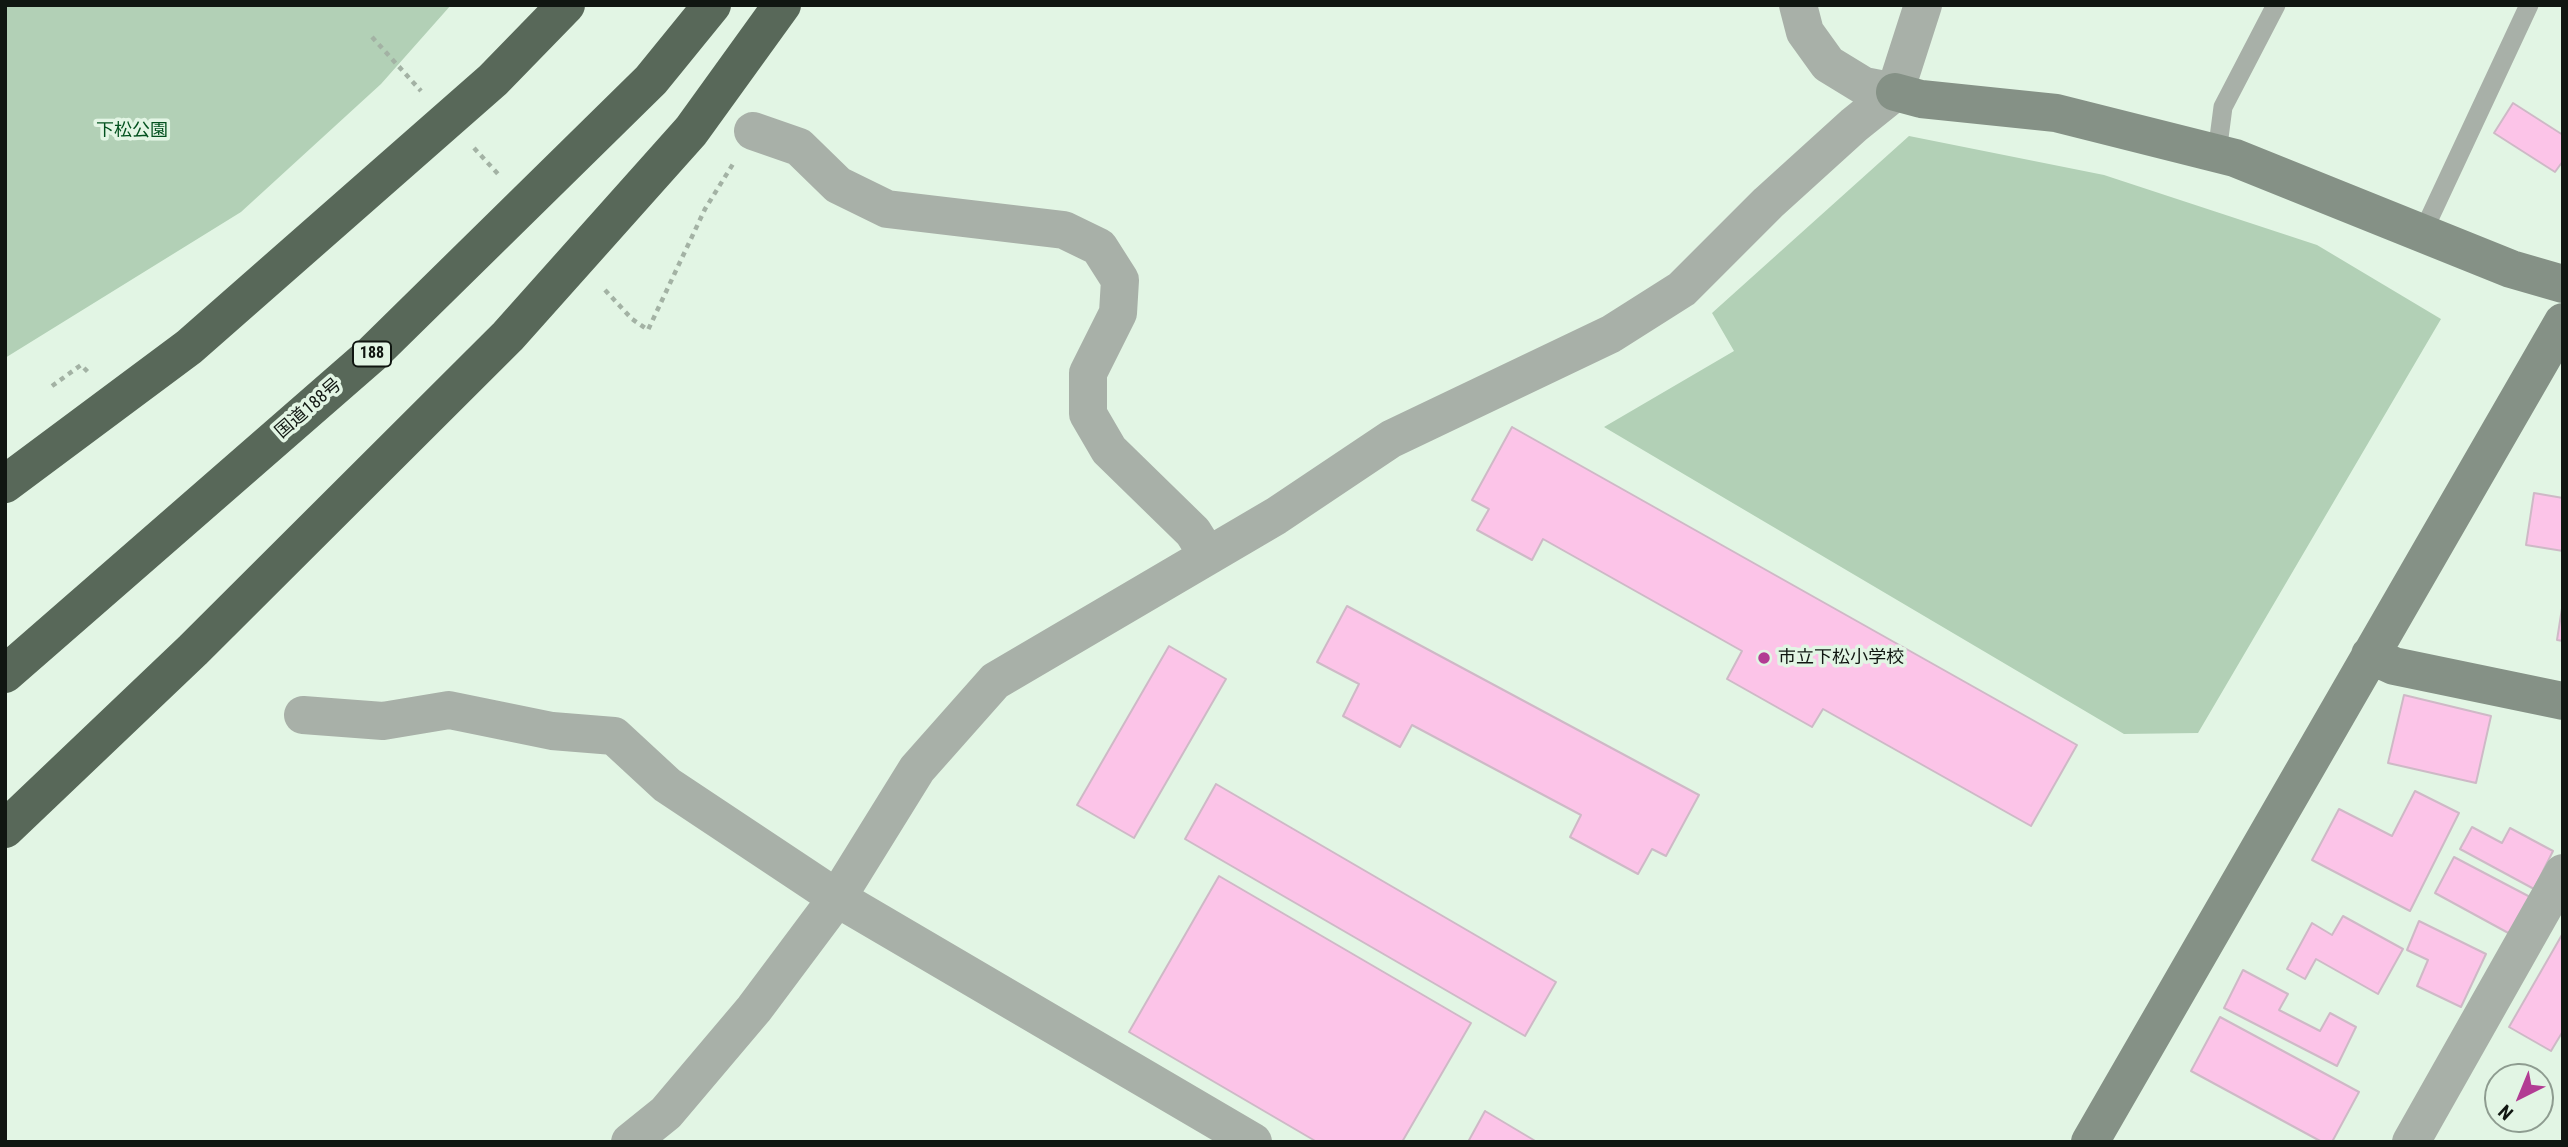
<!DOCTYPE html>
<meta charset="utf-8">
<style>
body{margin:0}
#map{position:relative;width:2568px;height:1147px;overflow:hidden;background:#e2f5e4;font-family:"Roboto Condensed",sans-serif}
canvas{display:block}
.frame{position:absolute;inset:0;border:7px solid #101611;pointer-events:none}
.north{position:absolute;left:2484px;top:1063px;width:70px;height:70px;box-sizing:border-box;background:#e2f5e4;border:2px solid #8e9c90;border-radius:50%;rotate:223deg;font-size:19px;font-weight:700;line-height:28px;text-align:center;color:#101611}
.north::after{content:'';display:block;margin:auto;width:24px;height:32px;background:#b23c93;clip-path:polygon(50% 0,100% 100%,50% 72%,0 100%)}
</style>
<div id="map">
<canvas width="2568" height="1147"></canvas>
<div class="frame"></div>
<div class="north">N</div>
</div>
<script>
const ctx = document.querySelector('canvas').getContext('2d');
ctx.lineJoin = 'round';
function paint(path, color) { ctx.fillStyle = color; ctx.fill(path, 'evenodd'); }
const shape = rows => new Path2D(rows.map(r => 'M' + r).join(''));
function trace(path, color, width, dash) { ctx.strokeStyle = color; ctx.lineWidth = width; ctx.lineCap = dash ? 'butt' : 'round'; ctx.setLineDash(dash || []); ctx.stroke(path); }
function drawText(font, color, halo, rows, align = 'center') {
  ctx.font = font + ' "Roboto Condensed","Noto Sans JP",sans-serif'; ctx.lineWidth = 7; ctx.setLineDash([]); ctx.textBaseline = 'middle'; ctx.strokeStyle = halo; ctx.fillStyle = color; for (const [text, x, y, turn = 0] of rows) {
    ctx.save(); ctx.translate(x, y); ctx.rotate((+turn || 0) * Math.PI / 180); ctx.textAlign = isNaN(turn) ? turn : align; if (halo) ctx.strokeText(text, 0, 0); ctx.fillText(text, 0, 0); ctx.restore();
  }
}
const green = shape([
 [5,5,451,5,381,84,241,212,5,358],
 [1909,136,2104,175,2317,245,2441,319,2198,733,2124,734,1604,427,1734,351,1712,313]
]);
const building = shape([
 [2513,103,2563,135,2563,161,2555,172,2494,133,2513,103],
 [1512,427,2077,745,2031,826,1823,709,1812,727,1727,679,1742,651,1543,539,1532,560,1477,530,1489,509,1472,500,1512,427],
 [2534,493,2563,498,2563,551,2526,545,2534,493],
 [2563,602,2563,641,2557,640,2563,602],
 [1347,606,1699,795,1666,856,1652,849,1638,874,1570,837,1581,815,1412,725,1400,747,1343,716,1359,684,1317,662,1347,606],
 [1169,646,1226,679,1134,838,1077,805,1169,646],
 [2404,695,2491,716,2476,783,2388,763,2404,695],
 [1216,784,1556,982,1525,1036,1185,839,1216,784],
 [2415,791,2459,813,2410,911,2312,860,2339,809,2392,836,2415,791],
 [2472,827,2502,843,2510,828,2553,851,2534,889,2460,849,2472,827],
 [2454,857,2532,898,2512,935,2435,893,2454,857],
 [1219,876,1471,1023,1402,1142,1317,1142,1129,1032,1219,876],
 [2343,916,2403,949,2378,994,2316,959,2305,979,2287,969,2312,923,2332,935,2343,916],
 [2419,921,2486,954,2461,1007,2417,986,2428,960,2407,950,2419,921],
 [2563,933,2563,1031,2551,1051,2509,1027,2563,933],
 [2243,970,2288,994,2279,1010,2320,1031,2330,1013,2356,1027,2337,1066,2224,1008,2243,970],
 [2220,1017,2359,1092,2332,1142,2322,1142,2191,1071,2220,1017],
 [1485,1111,1537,1142,1468,1142,1485,1111]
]);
const path = shape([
 [372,37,421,91],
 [474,148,499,175],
 [605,290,632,319,648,330,705,209,733,164],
 [52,386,81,365,89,373]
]);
const lane = shape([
 [2217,153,2223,107,2276,5],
 [2422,234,2529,5]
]);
const street = shape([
 [1798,5,1805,32,1828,64,1864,86,1895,92],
 [753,131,799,147,838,185,887,209,1064,230,1099,247,1120,280,1118,313,1088,373,1088,414,1109,450,1193,532,1208,556],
 [303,715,383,721,449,710,552,731,614,736,667,785,837,898,1253,1142],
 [630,1142,666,1113,754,1009,837,898,917,769,995,681,1276,516,1391,439,1611,334,1682,289,1768,203,1854,125,1895,92,1923,5],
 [2411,1142,2563,873]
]);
const secondary = shape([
 [1895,92,1921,99,2056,113,2235,158,2511,269,2563,284],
 [2370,655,2394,666,2563,701],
 [2090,1142,2563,322]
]);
const highway = shape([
 [5,484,189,347,493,80,566,5],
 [5,674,371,355,651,80,712,5],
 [5,829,193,650,508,336,691,131,782,5]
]);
const markers = [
 [1764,658,7,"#b23c93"]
];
const shields = [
 [372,354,38]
];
const shieldNames = [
 ["188",372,354]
];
const parkNames = [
 ["下松公園",132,131]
];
const streetNames = [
 ["国道188号",309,409,-41]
];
const poiNames = [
 ["市立下松小学校",1778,658]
];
paint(green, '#b2d0b6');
paint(building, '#fcc4e8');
trace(building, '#ceb9c6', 2);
trace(path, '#a3b2a4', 4.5, [5, 5]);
trace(lane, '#a8b0a8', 19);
trace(street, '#a8b0a8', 38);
trace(secondary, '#859186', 38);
trace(highway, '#586859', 38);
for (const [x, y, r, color] of markers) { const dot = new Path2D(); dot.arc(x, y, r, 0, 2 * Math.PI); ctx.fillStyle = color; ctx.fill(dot); trace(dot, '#e2f5e4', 2.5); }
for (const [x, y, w] of shields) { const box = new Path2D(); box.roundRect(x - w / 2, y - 12.5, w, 25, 5); ctx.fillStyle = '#e2f5e4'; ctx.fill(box); trace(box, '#101611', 2); }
drawText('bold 16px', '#101611', null, shieldNames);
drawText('18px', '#02511e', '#e2f5e4', parkNames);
drawText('18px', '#101611', '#e2f5e4', streetNames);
drawText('18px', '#101611', '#e2f5e4', poiNames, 'left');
</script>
